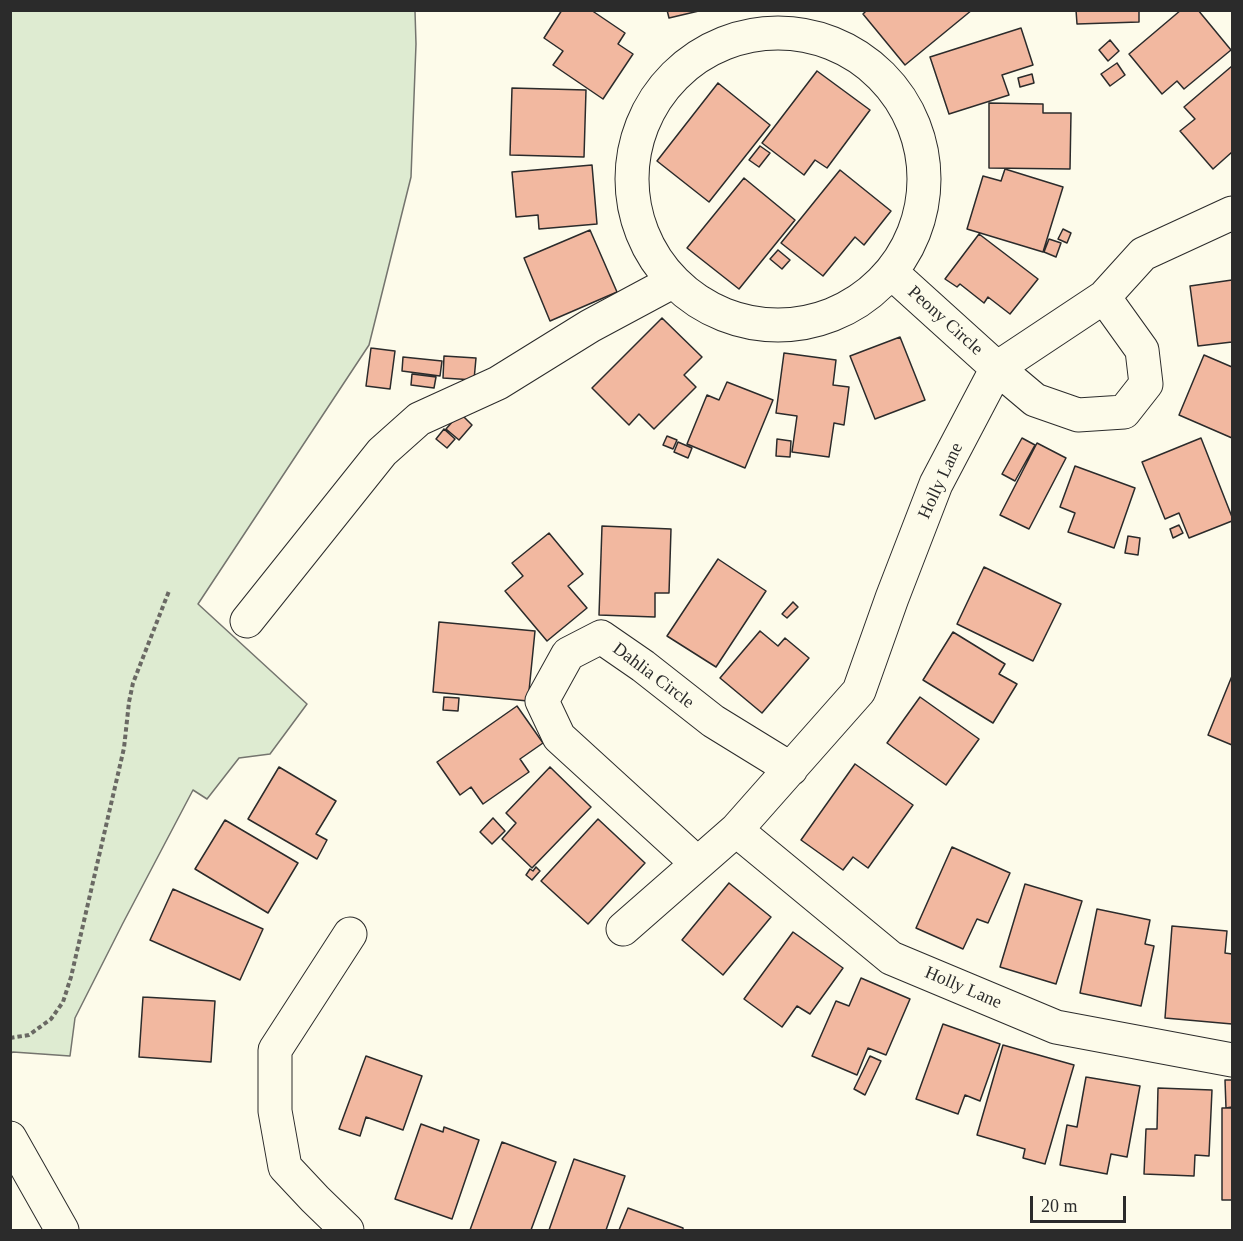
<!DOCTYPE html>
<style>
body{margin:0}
#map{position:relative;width:1243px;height:1241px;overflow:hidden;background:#fdfbea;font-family:"Times New Roman",serif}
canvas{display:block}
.frame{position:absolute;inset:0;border:12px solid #2b2b2b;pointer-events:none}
.scale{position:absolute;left:1030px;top:1196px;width:96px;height:27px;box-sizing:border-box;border:3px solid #2b2b2b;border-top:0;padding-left:8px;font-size:18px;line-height:21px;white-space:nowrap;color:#2b2b2b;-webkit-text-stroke:4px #fdfbea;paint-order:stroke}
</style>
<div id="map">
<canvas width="1243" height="1241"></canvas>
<div class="frame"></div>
<div class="scale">20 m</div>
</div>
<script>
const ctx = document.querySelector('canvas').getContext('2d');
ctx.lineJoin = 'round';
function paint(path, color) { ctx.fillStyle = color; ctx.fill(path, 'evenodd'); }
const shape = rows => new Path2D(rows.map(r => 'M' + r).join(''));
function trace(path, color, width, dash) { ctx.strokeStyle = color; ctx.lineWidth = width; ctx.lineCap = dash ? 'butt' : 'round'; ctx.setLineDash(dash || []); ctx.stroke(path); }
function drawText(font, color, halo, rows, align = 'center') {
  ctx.font = font + ' "Times New Roman",serif'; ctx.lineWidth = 4.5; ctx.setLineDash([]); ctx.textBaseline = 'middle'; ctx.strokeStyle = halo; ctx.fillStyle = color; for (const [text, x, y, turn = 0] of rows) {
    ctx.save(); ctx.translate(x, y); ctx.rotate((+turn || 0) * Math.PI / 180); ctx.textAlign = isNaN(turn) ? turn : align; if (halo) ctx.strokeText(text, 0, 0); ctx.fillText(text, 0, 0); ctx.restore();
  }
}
const green = shape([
 [11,10,415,11,416,44,411,177,369,345,198,604,307,704,270,754,239,758,207,799,193,790,123,923,75,1018,70,1056,13,1052,11,1053,11,10]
]);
const building = shape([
 [562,10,591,10,625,33,618,44,633,54,603,99,553,65,563,51,544,38,562,10],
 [667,10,703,10,669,18,667,10],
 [867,10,972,10,905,65,863,14,867,10],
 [1076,10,1139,10,1139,22,1077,24,1076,10],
 [1181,10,1198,10,1231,50,1184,89,1177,81,1162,94,1129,54,1181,10],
 [1021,28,1033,65,1002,75,1009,95,949,114,930,57,1021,28],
 [1110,40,1119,51,1108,61,1099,50,1110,40],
 [1117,63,1125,75,1110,86,1101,74,1117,63],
 [1232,66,1232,152,1213,169,1180,131,1195,119,1184,107,1232,66],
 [817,71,870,110,827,168,815,160,804,175,762,143,817,71],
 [1032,74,1034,83,1020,87,1018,78,1032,74],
 [718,83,770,125,709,202,657,161,718,83],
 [512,88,586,90,584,157,510,155,512,88],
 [989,103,1043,104,1043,113,1071,113,1070,169,989,168,989,103],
 [760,146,770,153,759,167,749,160,760,146],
 [592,165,597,224,539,229,538,215,516,217,512,172,592,165],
 [1005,169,1063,187,1043,252,967,229,983,176,1001,181,1005,169],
 [840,170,891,211,864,245,855,237,823,276,781,243,840,170],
 [744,178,795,220,739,289,687,248,744,178],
 [1063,229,1071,233,1067,243,1058,239,1063,229],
 [590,230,617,292,550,321,524,258,590,230],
 [979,234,1038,279,1010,314,988,297,984,303,960,284,957,287,945,279,979,234],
 [1049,239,1061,243,1056,257,1044,252,1049,239],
 [778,250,790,260,782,269,770,259,778,250],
 [1232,280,1232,342,1198,346,1190,286,1232,280],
 [662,318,702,357,684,375,696,387,654,429,639,414,629,425,592,388,662,318],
 [900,337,925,400,875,419,850,356,900,337],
 [371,348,395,351,390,389,366,386,371,348],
 [784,353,836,360,833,385,849,387,844,425,834,423,829,457,792,452,797,416,776,413,784,353],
 [1204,355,1232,367,1232,438,1179,415,1204,355],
 [444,356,476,358,474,380,443,378,444,356],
 [403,357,442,361,440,376,402,371,403,357],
 [412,374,436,377,434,388,411,385,412,374],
 [727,382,773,400,745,468,687,444,707,395,719,400,727,382],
 [460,413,472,425,459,440,446,429,460,413],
 [444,429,455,439,447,448,436,439,444,429],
 [667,436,677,440,673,449,663,445,667,436],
 [1022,438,1035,445,1015,481,1002,474,1022,438],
 [1201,438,1232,517,1232,521,1189,538,1179,513,1165,519,1142,462,1201,438],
 [777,439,791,441,790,457,776,456,777,439],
 [678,442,692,448,688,458,674,452,678,442],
 [1037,443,1066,458,1029,529,1000,515,1037,443],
 [1075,466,1135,488,1114,548,1068,532,1075,513,1060,507,1075,466],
 [1179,525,1183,533,1173,538,1170,529,1179,525],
 [602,526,671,529,669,593,655,593,655,617,599,615,602,526],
 [549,533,583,574,568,586,587,608,547,641,505,591,523,576,512,563,549,533],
 [1128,536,1140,538,1138,555,1125,553,1128,536],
 [718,559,766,591,716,667,667,636,718,559],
 [984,567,1061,604,1033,661,957,624,984,567],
 [793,602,798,607,787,618,782,614,793,602],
 [439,622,535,631,528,701,433,692,439,622],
 [760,631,778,646,785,638,809,658,762,713,720,678,760,631],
 [953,632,1005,664,999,674,1017,684,993,723,923,680,953,632],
 [1232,676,1232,745,1208,735,1232,676],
 [444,697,459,698,458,711,443,710,444,697],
 [920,697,979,739,946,785,887,743,920,697],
 [517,706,543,743,520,759,529,772,483,804,471,787,460,795,437,762,517,706],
 [855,764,913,805,868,868,853,857,843,870,801,840,855,764],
 [279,767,336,801,316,834,327,840,317,859,248,819,279,767],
 [550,767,591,807,532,868,502,839,516,823,506,813,550,767],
 [493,818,505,831,492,844,480,832,493,818],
 [598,819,645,863,588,924,541,881,598,819],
 [225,820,298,863,268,913,195,869,225,820],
 [952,847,1010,873,988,923,977,919,963,949,916,928,952,847],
 [536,867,540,871,532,880,526,875,530,869,533,871,536,867],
 [729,883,771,917,723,975,682,940,729,883],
 [1025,884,1082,901,1056,984,1000,967,1025,884],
 [173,889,263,929,240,980,150,940,173,889],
 [1097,909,1150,920,1145,944,1154,946,1141,1006,1080,993,1097,909],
 [1172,926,1227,931,1225,953,1232,954,1232,1024,1165,1018,1172,926],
 [793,932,843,968,810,1014,797,1006,782,1027,744,999,793,932],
 [861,978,910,999,886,1055,868,1048,857,1075,812,1056,836,1001,849,1006,861,978],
 [143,997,215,1001,211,1062,139,1057,143,997],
 [943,1024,1000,1044,980,1101,965,1095,958,1114,916,1099,943,1024],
 [1003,1045,1074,1065,1045,1164,1023,1158,1025,1149,977,1135,1003,1045],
 [366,1056,422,1076,403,1130,366,1117,360,1136,339,1129,366,1056],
 [870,1056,881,1061,865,1095,854,1089,870,1056],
 [1086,1077,1140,1086,1127,1157,1111,1154,1107,1174,1060,1165,1067,1125,1077,1127,1086,1077],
 [1225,1080,1232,1080,1232,1107,1226,1108,1225,1080],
 [1158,1088,1212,1090,1209,1156,1195,1155,1194,1176,1144,1174,1146,1129,1157,1129,1158,1088],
 [1222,1108,1232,1108,1232,1200,1222,1200,1222,1108],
 [421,1124,443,1132,444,1127,479,1140,452,1219,395,1199,421,1124],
 [502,1142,556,1162,531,1230,470,1230,502,1142],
 [574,1159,625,1176,606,1230,549,1230,574,1159],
 [628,1208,683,1228,683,1230,619,1230,628,1208]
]);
const path = shape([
 [10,1038,29,1035,51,1019,63,1002,71,977,124,748,129,702,133,683,169,591]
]);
const minor = shape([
 '632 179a146 146 0 1 1 292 0a146 146 0 1 1-292 0Z',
 [892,273,997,368,1035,400,1078,415,1124,412,1146,384,1142,350,1104,297],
 [247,621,382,452,419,419,498,383,590,326,672,282],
 [736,830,891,958,1056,1027,1232,1060],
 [697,863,559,737,542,701,568,654,601,637,643,666,713,721,791,769],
 [623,929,736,830,859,691,892,598,936,484,997,368,1104,297,1143,254,1232,213],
 [10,1138,62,1230],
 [347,1230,315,1199,285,1167,275,1111,275,1050,350,934]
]);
const streetNames = [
 ["Peony Circle",945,321,42],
 ["Holly Lane",941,481,-65],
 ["Dahlia Circle",653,676,37],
 ["Holly Lane",963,988,23]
];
paint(green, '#deebd1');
trace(green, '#74746e', 1.5);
paint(building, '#f2b8a0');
trace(building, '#2b2b2b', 1.5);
trace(minor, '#2b2b2b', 35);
trace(path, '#6a6964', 4, [4.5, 3]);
trace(minor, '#fdfbea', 33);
drawText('18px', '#2b2b2b', '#fdfbea', streetNames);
</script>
